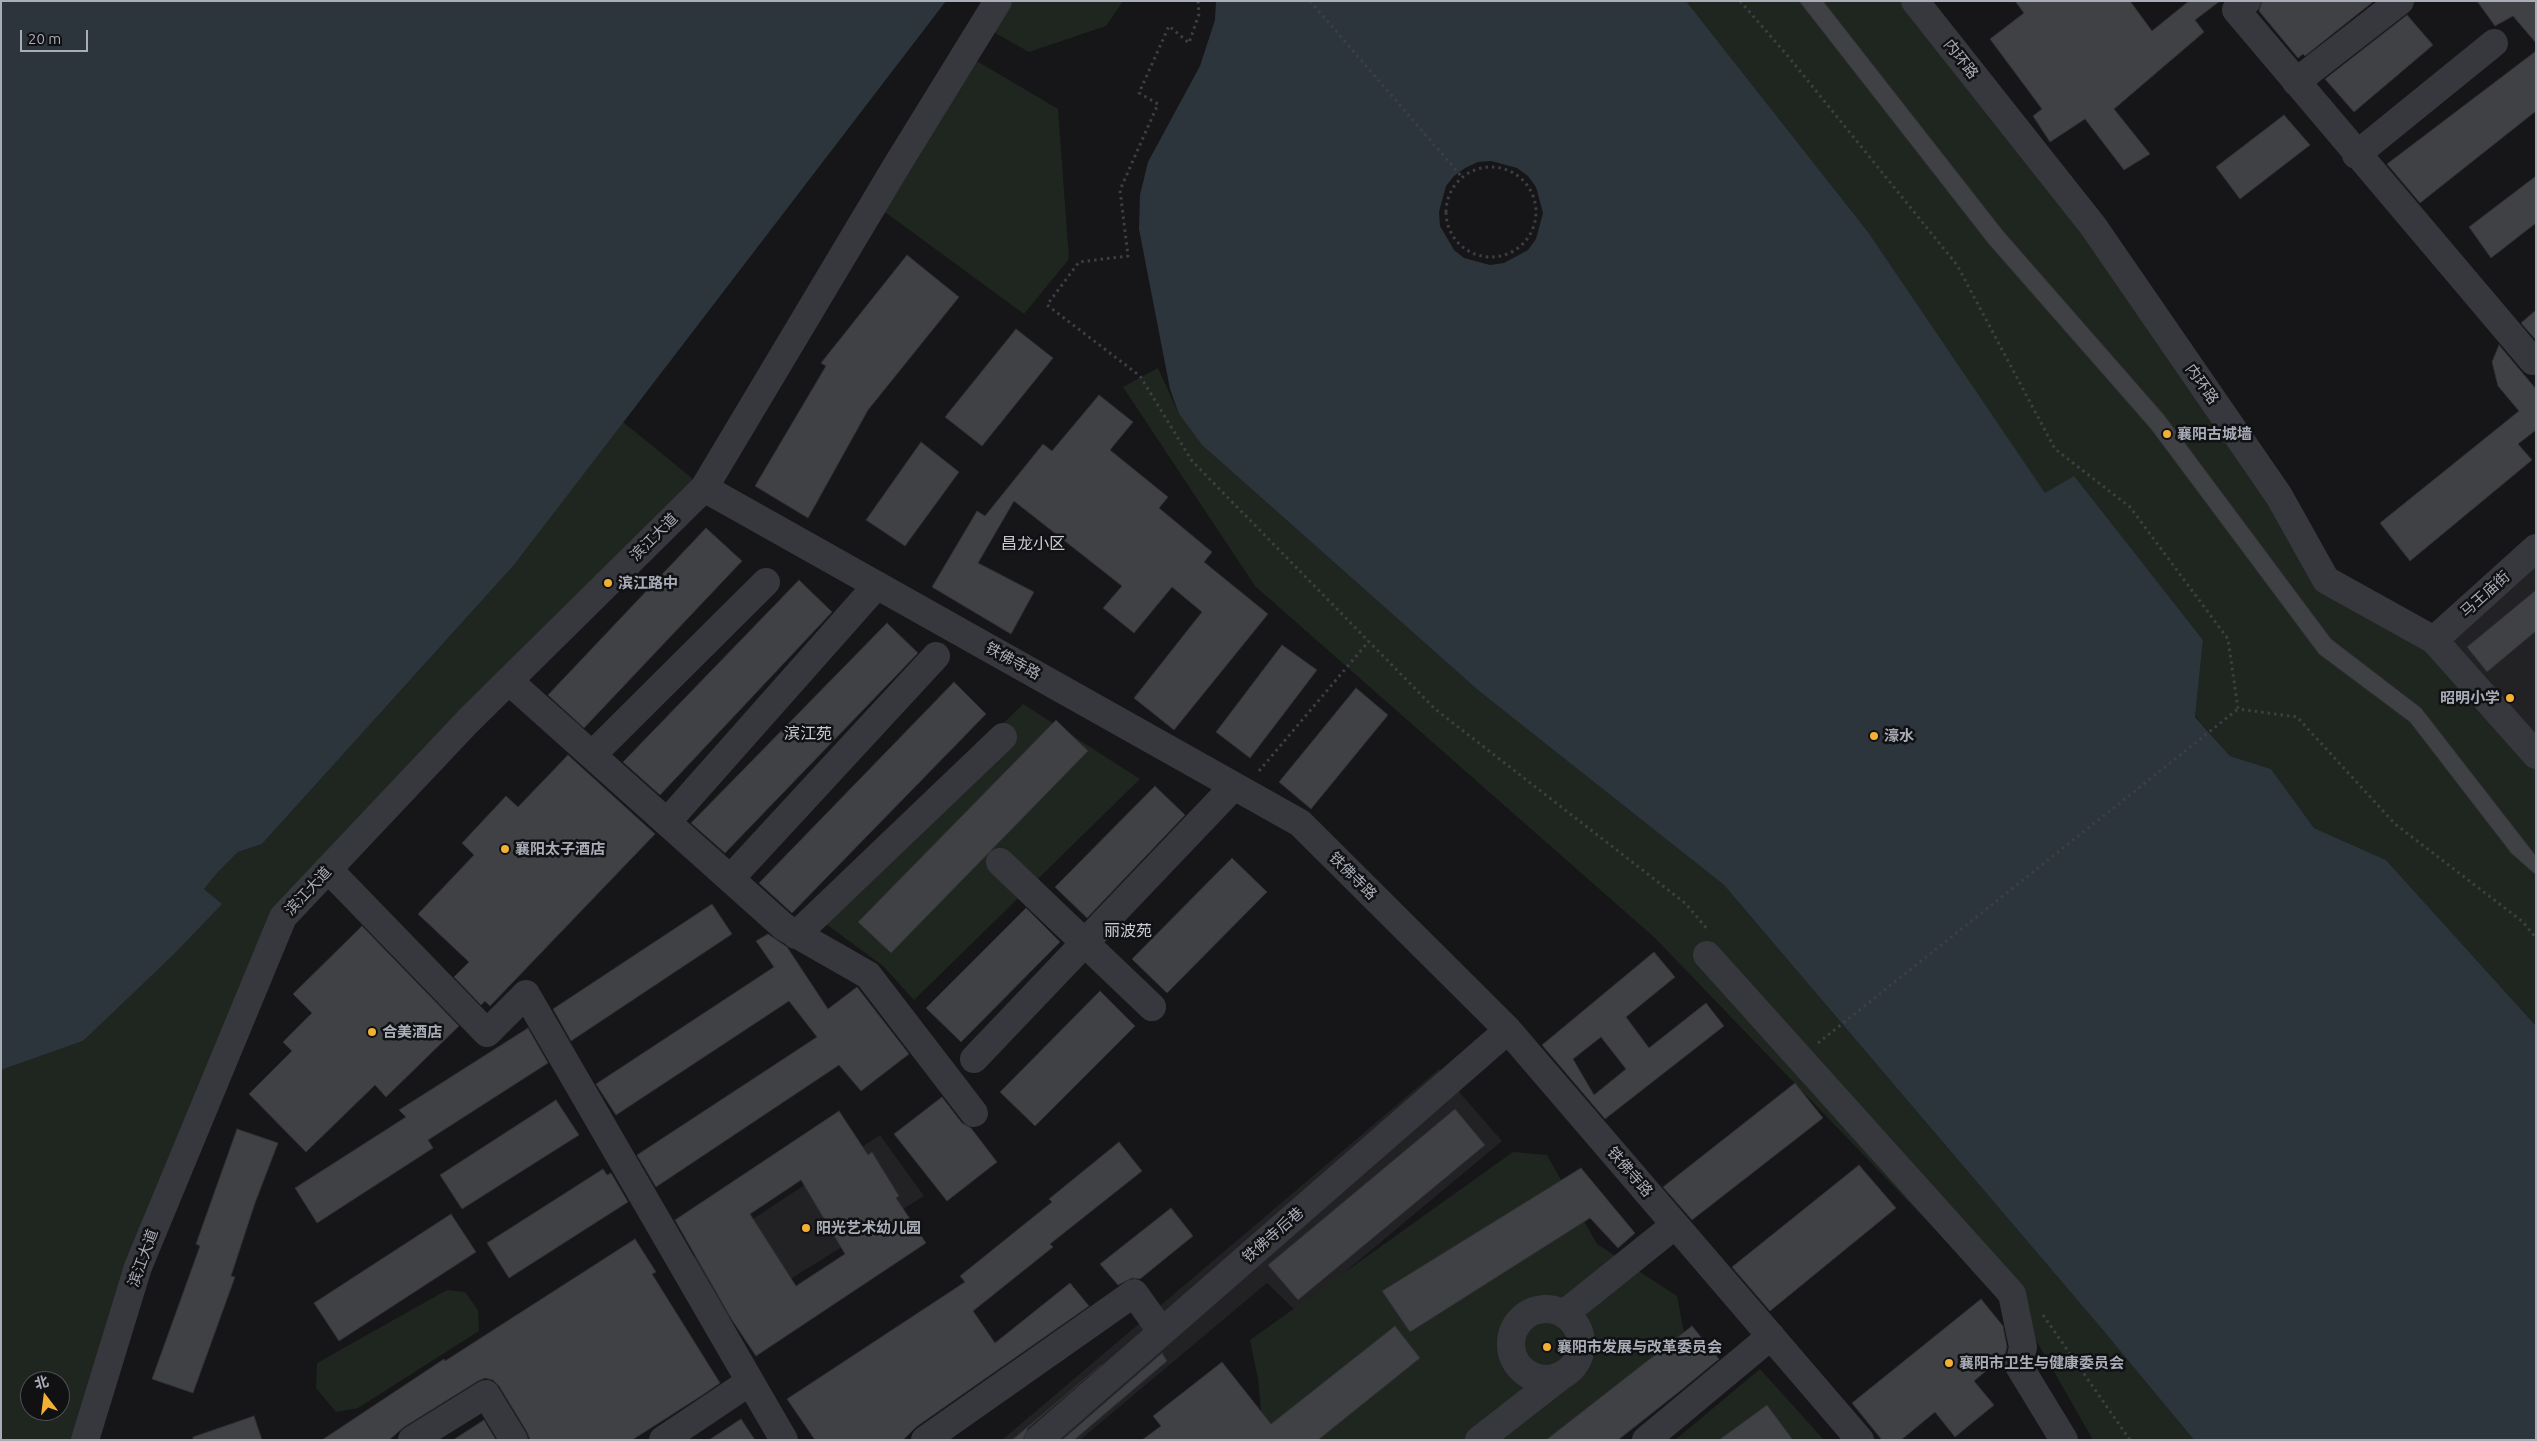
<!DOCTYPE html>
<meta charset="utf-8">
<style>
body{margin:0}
#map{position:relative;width:2537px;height:1441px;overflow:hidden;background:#161618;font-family:Ubuntu,"Noto Sans SC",sans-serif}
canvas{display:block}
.frame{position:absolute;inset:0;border:2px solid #a8adb8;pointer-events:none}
.north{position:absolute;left:20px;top:1371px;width:50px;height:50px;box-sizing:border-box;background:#111113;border:1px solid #4d4f55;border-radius:50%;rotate:345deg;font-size:14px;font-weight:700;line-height:20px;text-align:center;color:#a8adb8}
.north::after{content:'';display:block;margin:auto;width:18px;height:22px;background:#f2b134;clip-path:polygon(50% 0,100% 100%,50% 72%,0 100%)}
.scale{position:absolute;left:20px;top:30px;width:68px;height:22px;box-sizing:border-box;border:2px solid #a8adb8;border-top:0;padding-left:6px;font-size:15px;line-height:18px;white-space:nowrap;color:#a8adb8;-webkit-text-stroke:4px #111113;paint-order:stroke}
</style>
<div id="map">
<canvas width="2537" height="1441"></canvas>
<div class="frame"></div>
<div class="north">北</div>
<div class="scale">20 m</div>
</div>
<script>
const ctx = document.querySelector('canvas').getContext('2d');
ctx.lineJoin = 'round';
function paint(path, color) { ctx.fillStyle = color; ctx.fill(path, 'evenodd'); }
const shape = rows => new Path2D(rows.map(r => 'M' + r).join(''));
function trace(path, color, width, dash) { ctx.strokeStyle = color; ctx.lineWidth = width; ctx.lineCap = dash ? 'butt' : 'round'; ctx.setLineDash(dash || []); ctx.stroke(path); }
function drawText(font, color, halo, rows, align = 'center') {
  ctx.font = font + ' Ubuntu,"Noto Sans SC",sans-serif'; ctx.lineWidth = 5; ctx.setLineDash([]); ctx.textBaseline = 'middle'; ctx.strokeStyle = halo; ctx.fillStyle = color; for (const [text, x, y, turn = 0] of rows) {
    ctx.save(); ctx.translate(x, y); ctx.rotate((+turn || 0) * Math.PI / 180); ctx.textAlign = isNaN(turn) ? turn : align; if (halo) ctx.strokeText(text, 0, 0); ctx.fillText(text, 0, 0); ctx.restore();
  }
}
const built = shape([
 [2536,548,2536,755,2434,640],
 [1439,1069,1502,1141,1297,1312,1267,1283,1080,1440,1002,1440],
 [880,1135,924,1196,726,1319,691,1260]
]);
const green = shape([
 [998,1,1123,1,1106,26,1029,52,983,26],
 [1686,1,1915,1,2093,226,2326,580,2434,640,2536,755,2536,1026,2386,860,2314,828,2271,769,2230,756,2195,716,2203,640,2074,477,2045,494,1868,232],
 [965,54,1058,109,1069,259,1024,314,874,204],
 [1158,368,1179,414,1202,445,1479,691,1724,885,2102,1329,2194,1440,2093,1440,2028,1326,1655,938,1255,586,1123,387],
 [623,422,704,488,283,917,85,1440,1,1440,1,1070,83,1041,221,904,204,889,218,872,238,852,262,844,514,565],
 [30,1381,60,1381,60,1411,30,1411],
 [1023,704,1140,779,914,1000,883,966,811,913],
 [1513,1152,1547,1155,1597,1244,1677,1296,1688,1353,1577,1440,1264,1440,1258,1379,1250,1340],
 [447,1290,465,1292,478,1310,479,1331,358,1408,336,1412,316,1388,317,1363],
 [1760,1369,1824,1440,1675,1440]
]);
const water = shape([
 [1,1,946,1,514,565,262,844,238,852,218,872,204,889,222,904,174,954,83,1041,1,1070],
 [1216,1,1686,1,1868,232,2045,493,2074,476,2203,640,2195,717,2230,756,2271,769,2314,828,2386,860,2536,1026,2536,1440,2194,1440,2102,1329,1724,885,1479,691,1202,445,1179,414,1170,389,1139,229,1140,195,1148,162,1200,66,1215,20],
 [1491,161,1517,168,1528,176,1536,187,1543,213,1536,239,1528,250,1504,263,1490,265,1464,258,1454,250,1440,226,1439,212,1446,186,1454,176,1465,168,1478,162]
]);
const building = shape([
 [1799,1,1823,1,2003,231,2164,415,2331,639,2421,708,2536,856,2536,875,2511,853,2410,722,2319,654,2151,429,1988,243,1799,1],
 [2015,1,2130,1,2152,31,2189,1,2220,1,2195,20,2204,32,2114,109,2150,154,2124,170,2085,119,2050,142,2033,116,2042,109,1990,39,2024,13,2015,1],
 [2262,1,2374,1,2305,56,2303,54,2298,58,2259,11,2262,1],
 [2477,1,2536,1,2536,43,2513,16,2495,26,2477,1],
 [2407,15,2433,45,2354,112,2325,79,2407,15],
 [2536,51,2536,111,2420,203,2387,164,2536,51],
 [2284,115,2310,145,2240,199,2216,167,2284,115],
 [2536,176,2536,223,2491,258,2469,227,2536,176],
 [907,255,959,297,868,410,808,518,755,486,826,366,821,363,907,255],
 [2536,310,2536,340,2521,323,2536,310],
 [1016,329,1053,358,982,446,945,417,1016,329],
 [2499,345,2536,389,2536,430,2518,444,2532,460,2410,561,2380,523,2519,411,2498,386,2492,362,2499,345],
 [1099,395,1133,422,1110,450,1168,497,1159,508,1212,552,1204,562,1268,614,1174,730,1134,698,1202,612,1172,587,1134,633,1103,608,1122,586,1014,501,978,563,1034,592,1011,634,932,587,977,511,985,516,1043,444,1052,451,1099,395],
 [921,442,959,472,905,546,866,520,921,442],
 [706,528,742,561,584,728,548,695,706,528],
 [799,580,832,612,660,795,623,762,799,580],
 [2536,590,2536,631,2487,672,2467,647,2536,590],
 [887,623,918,653,725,853,691,823,887,623],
 [1282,645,1317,670,1250,758,1216,732,1282,645],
 [954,682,986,714,792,913,759,883,954,682],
 [1356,688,1388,715,1311,809,1279,782,1356,688],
 [1056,720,1088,751,891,953,858,922,1056,720],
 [568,755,655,834,490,1006,485,1001,481,1005,454,977,469,962,418,914,474,855,462,843,506,796,518,807,568,755],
 [1155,786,1185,815,1087,918,1055,887,1155,786],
 [1232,858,1267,892,1167,993,1132,959,1232,858],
 [712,904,732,934,571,1041,553,1009,712,904],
 [1026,908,1060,942,961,1042,926,1008,1026,908],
 [362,926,459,1026,386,1097,375,1085,306,1152,249,1094,292,1051,283,1042,312,1013,293,994,362,926],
 [768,934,787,947,828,1009,857,987,909,1054,861,1091,839,1065,656,1187,637,1155,817,1037,789,1001,616,1115,596,1084,774,967,756,941,768,934],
 [1654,952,1675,977,1626,1017,1649,1048,1706,1003,1724,1026,1605,1119,1542,1045,1654,952],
 [1601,1037,1626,1069,1594,1095,1573,1059,1601,1037],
 [1100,991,1135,1026,1035,1126,1000,1092,1100,991],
 [528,1028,548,1063,428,1140,433,1148,317,1223,295,1188,406,1117,399,1110,528,1028],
 [1795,1083,1823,1118,1692,1220,1663,1187,1795,1083],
 [942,1097,962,1123,971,1128,997,1162,947,1201,894,1134,942,1097],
 [556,1100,579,1135,462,1209,440,1175,556,1100],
 [1455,1109,1485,1145,1298,1300,1268,1265,1455,1109],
 [839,1111,868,1155,872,1152,899,1196,896,1198,926,1243,756,1356,732,1320,675,1220,839,1111],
 [801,1180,845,1254,796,1286,750,1214,801,1180],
 [237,1129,278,1143,255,1203,231,1276,235,1277,193,1393,152,1379,200,1246,196,1244,237,1129],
 [1119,1142,1142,1171,1050,1244,1053,1247,973,1311,995,1343,1070,1283,1089,1306,916,1427,903,1440,815,1440,787,1399,965,1282,960,1276,1052,1202,1049,1199,1119,1142],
 [1859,1165,1896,1208,1770,1311,1732,1267,1859,1165],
 [1581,1168,1635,1233,1618,1248,1590,1218,1410,1332,1382,1291,1581,1168],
 [603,1169,607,1175,611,1173,628,1202,509,1278,487,1243,603,1169],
 [1171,1208,1193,1236,1140,1279,1132,1278,1118,1285,1100,1264,1171,1208],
 [451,1214,476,1252,339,1341,314,1303,451,1214],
 [635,1239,656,1272,652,1274,720,1383,701,1396,632,1440,530,1440,527,1432,499,1386,493,1380,485,1378,478,1381,404,1427,389,1440,322,1440,444,1359,445,1361,635,1239],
 [1981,1299,2003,1326,2007,1347,2005,1355,1974,1381,1994,1405,1955,1437,1935,1412,1901,1440,1882,1440,1852,1403,1981,1299],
 [1395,1326,1420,1358,1318,1440,1142,1440,1161,1426,1153,1416,1222,1362,1271,1424,1395,1326],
 [1692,1326,1719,1359,1680,1391,1618,1440,1546,1440,1692,1326],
 [1162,1353,1167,1361,1074,1440,1062,1440,1162,1353],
 [1101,1365,1028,1428,1023,1440,1012,1440,1101,1365],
 [1767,1405,1793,1440,1719,1440,1767,1405],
 [254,1416,262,1440,193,1440,193,1437,254,1416],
 [741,1419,755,1440,709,1440,741,1419],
 [484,1420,496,1440,453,1440,484,1420]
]);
const path = shape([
 [1198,1,1199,14,1189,43,1169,26,1139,93,1158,104,1120,190,1128,256,1079,262,1047,305,1140,376,1192,461,1435,709,1685,903,1708,930],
 [1310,1,1462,177],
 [1740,1,1787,55,1957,265,2055,449,2130,507,2228,639,2238,709,2297,717,2395,824,2523,922,2536,938],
 '1446 212a45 45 0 1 1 90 0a45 45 0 1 1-90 0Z',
 [1259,771,1369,641],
 [1818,1043,2238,709],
 [2043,1315,2130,1440]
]);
const minor = shape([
 [1915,1,2093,226,2279,496,2326,580,2434,640,2536,755],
 [2247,1,2236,10,2533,361,2536,358],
 [2296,82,2400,1],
 [2356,155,2494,43],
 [704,488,1300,823,1508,1030,1860,1440],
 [2434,640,2536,548],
 [509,681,784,927,868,975,974,1113],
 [592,755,766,582],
 [667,822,877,585],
 [1000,862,1152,1007],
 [328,869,487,1033,526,994,784,1440],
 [730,879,936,656],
 [796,935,1003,737],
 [1707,955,2012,1294,2023,1347,2019,1366,2064,1440],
 [974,1059,1234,786],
 '1511 1344a35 35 0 1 1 70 0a35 35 0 1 1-70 0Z',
 [1564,1314,1675,1225],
 [85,1440,138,1267,283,917,469,720,704,488,897,165,998,1],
 [412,1440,486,1394,514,1440],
 [663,1440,739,1389],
 [925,1440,1134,1293,1162,1332],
 [1038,1440,1508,1030],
 [1479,1440,1565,1373],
 [1646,1440,1771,1336]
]);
const markers = [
 [2167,434,5,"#f2b134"],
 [608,583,5,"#f2b134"],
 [2510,698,5,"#f2b134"],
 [1874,736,5,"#f2b134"],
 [505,849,5,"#f2b134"],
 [372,1032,5,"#f2b134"],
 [806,1228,5,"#f2b134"],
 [1547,1347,5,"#f2b134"],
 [1949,1363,5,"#f2b134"]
];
const streetNames = [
 ["内环路",1961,59,52],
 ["内环路",2202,384,55],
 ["滨江大道",654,537,-45],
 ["马王庙街",2485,594,-42],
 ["铁佛寺路",1013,661,29],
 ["铁佛寺路",1353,876,45],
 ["滨江大道",308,891,-47],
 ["铁佛寺路",1630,1172,49],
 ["铁佛寺后巷",1273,1235,-41],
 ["滨江大道",143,1258,-70]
];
const poiNames = [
 ["襄阳古城墙",2177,434],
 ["滨江路中",618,583],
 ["昭明小学",2500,698,"right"],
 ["濠水",1884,736],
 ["襄阳太子酒店",515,849],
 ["合美酒店",382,1032],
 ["阳光艺术幼儿园",816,1228],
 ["襄阳市发展与改革委员会",1557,1347],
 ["襄阳市卫生与健康委员会",1959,1363]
];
const neighbourhoodNames = [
 ["昌龙小区",1033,544],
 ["滨江苑",808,734],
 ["丽波苑",1128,931]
];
paint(built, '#222225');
paint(green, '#1e261f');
paint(water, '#2c353c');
paint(building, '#404145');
trace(building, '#303034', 1);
trace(path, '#3d3f44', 3, [2.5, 4]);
trace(minor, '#37383d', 28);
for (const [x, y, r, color] of markers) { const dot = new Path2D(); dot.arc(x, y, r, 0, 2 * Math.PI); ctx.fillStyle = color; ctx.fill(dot); trace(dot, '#111113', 2); }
drawText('15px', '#a8adb8', '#111113', streetNames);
drawText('bold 15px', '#a8adb8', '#111113', poiNames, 'left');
drawText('16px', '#c9ccd4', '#111113', neighbourhoodNames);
</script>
